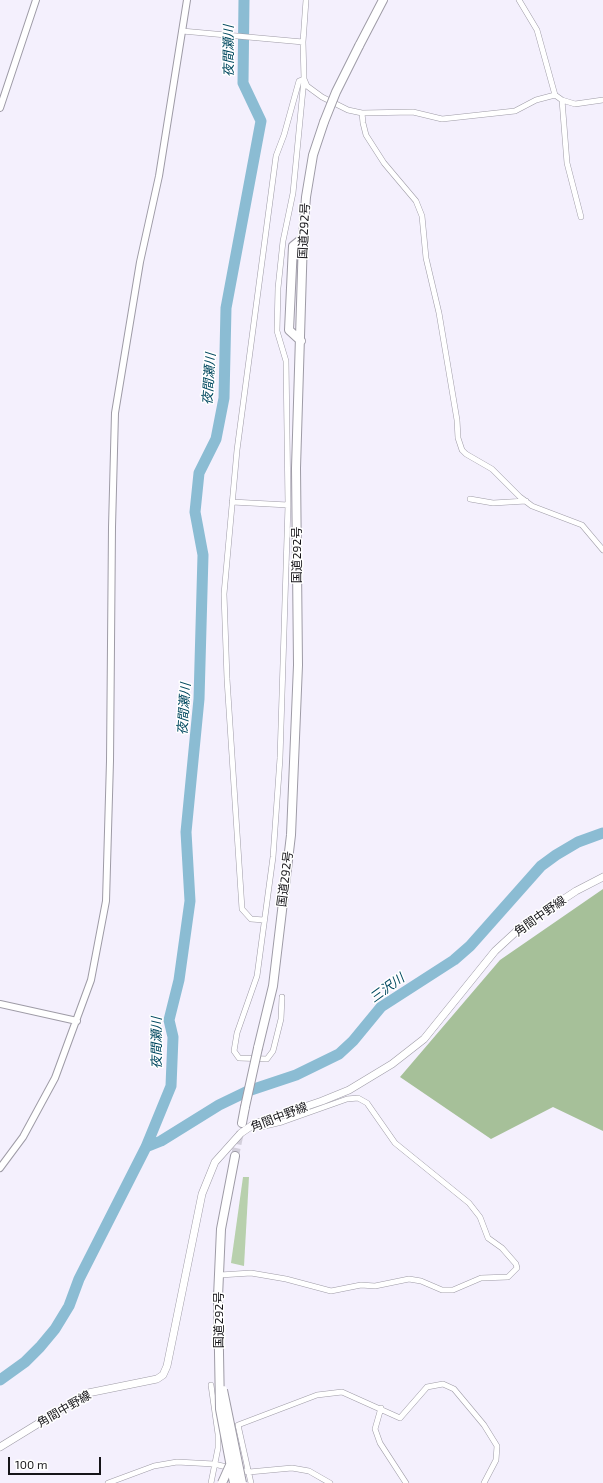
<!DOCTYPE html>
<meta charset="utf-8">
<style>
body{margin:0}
#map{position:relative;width:603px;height:1483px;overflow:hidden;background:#f4f0fd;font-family:"Exo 2",sans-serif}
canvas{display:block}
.scale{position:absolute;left:8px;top:1457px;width:93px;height:18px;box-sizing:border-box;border:2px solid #151418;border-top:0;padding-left:5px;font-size:12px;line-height:14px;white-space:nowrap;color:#151418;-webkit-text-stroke:3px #fff;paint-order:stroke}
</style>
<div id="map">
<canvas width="603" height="1483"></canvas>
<div class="scale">100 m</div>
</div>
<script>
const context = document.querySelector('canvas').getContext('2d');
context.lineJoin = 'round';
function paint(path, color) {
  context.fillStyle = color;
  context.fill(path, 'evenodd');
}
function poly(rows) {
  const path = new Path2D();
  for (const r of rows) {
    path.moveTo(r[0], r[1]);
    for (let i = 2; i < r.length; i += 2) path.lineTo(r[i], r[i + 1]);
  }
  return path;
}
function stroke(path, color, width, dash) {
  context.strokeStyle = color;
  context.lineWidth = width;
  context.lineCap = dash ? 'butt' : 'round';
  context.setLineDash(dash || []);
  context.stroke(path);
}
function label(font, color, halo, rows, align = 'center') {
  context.font = font + ' "Exo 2","Noto Sans JP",sans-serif';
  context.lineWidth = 3;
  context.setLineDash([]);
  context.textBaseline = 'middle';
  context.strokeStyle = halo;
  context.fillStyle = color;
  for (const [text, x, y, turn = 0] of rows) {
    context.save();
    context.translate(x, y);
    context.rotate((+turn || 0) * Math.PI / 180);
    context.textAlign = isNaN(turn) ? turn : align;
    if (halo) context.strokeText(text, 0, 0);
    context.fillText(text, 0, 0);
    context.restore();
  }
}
const green = poly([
 [243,1177,249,1177,244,1266,231,1263]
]);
const forest = poly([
 [603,889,603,1131,553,1107,491,1139,400,1077,500,960]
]);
const river = poly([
 [146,1147,161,1141,219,1105,248,1091,296,1075,339,1054,353,1041,381,1007,454,960,470,946,541,866,556,855,578,842,603,833],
 [0,1380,25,1362,40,1347,55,1329,69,1306,79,1279,146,1147,171,1086,173,1037,169,1020,179,980,190,901,186,832,199,699,203,555,195,512,199,473,216,439,224,398,226,308,261,121,243,83,244,0]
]);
const trunkTunnel = poly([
 [235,1156,240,1132]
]);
const minor = poly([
 [519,0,537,30,555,95,562,100,575,104,603,100],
 [182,31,303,42],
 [304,79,307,86,322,97,348,110,362,113,413,112,442,119,515,111,536,100,555,95],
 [562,100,567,163,581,217],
 [362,113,363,123,366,135,384,163,416,201,422,216,426,258,439,313,457,420,458,438,462,450,466,454,492,469,520,497,532,506,582,525,603,550],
 [470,499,493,503,526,501],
 [232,502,288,505],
 [264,920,251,919,242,909,227,679,224,594,237,450,276,156,284,135,299,81,304,79],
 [282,997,281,1019,273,1051,267,1059,239,1058,234,1051,237,1033,257,976,273,857,280,758,288,505,286,361,277,331,278,288,283,241,293,193,304,79,303,42,306,0],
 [220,1275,251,1273,286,1279,331,1291,361,1285,375,1286,409,1279,421,1281,442,1290,453,1290,481,1278,508,1277,517,1268,516,1264,502,1248,488,1238,480,1217,469,1203,395,1143,367,1103,358,1098,347,1099,282,1122,261,1127,254,1124],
 [381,1408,375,1429,380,1443,406,1483],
 [239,1470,249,1472,292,1468,309,1471,330,1483],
 [108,1483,154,1466,177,1462,214,1464,231,1468],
 [211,1483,218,1448,218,1434,211,1385],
 [251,1483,238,1425,317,1395,342,1392,400,1418,427,1387,443,1384,454,1389,484,1425,497,1446,496,1460,484,1483]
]);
const tertiary = poly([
 [0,108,36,0],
 [0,1004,77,1021],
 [0,1168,23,1137,55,1078,91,980,106,901,110,761,112,527,115,413,140,262,159,176,187,0]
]);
const secondary = poly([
 [0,1447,88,1393,157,1379,163,1375,167,1366,202,1194,215,1162,241,1133,254,1124,322,1101,349,1090,392,1064,424,1039,495,951,520,928,576,891,603,877]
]);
const trunk = poly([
 [359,46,383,0],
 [301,341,289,330,293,246,303,238],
 [258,1048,273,986,291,835,298,665,296,468,303,238,306,197,313,155,324,122],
 [242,1123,245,1107],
 [218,1297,221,1229,235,1156]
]);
const trunkBridge = poly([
 [324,122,336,92,359,46],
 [245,1107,258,1048],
 [218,1297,220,1409,234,1483],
 [223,1390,242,1483],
 [222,1483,231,1463]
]);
const streetNames = [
 ["国道292号",304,231,-87],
 ["国道292号",297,555,-90],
 ["国道292号",285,879,-83],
 ["角間中野線",540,916,-35],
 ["角間中野線",279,1117,-21],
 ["国道292号",219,1320,-90],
 ["角間中野線",64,1409,-30]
];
const waterNames = [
 ["夜間瀬川",229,51,-90],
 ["夜間瀬川",209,379,-86],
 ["夜間瀬川",184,709,-86],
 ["三沢川",387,988,-36],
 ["夜間瀬川",157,1043,-90]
];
paint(green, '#b8d0ad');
paint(forest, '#a6c099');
stroke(river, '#8bbcd3', 11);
stroke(trunkTunnel, '#d3cfdb', 8, [8, 4]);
stroke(minor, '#9e9ba6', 6);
stroke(tertiary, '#9e9ba6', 8);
stroke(secondary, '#9e9ba6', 8);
stroke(trunk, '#9e9ba6', 10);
stroke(minor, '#fff', 5);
stroke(tertiary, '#fff', 6);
stroke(secondary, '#fff', 7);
stroke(trunk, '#fff', 8);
stroke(trunkBridge, '#9e9ba6', 10, []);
stroke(trunkBridge, '#fff', 8);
label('12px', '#151418', '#fff', streetNames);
label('italic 13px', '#00485f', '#fff', waterNames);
</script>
